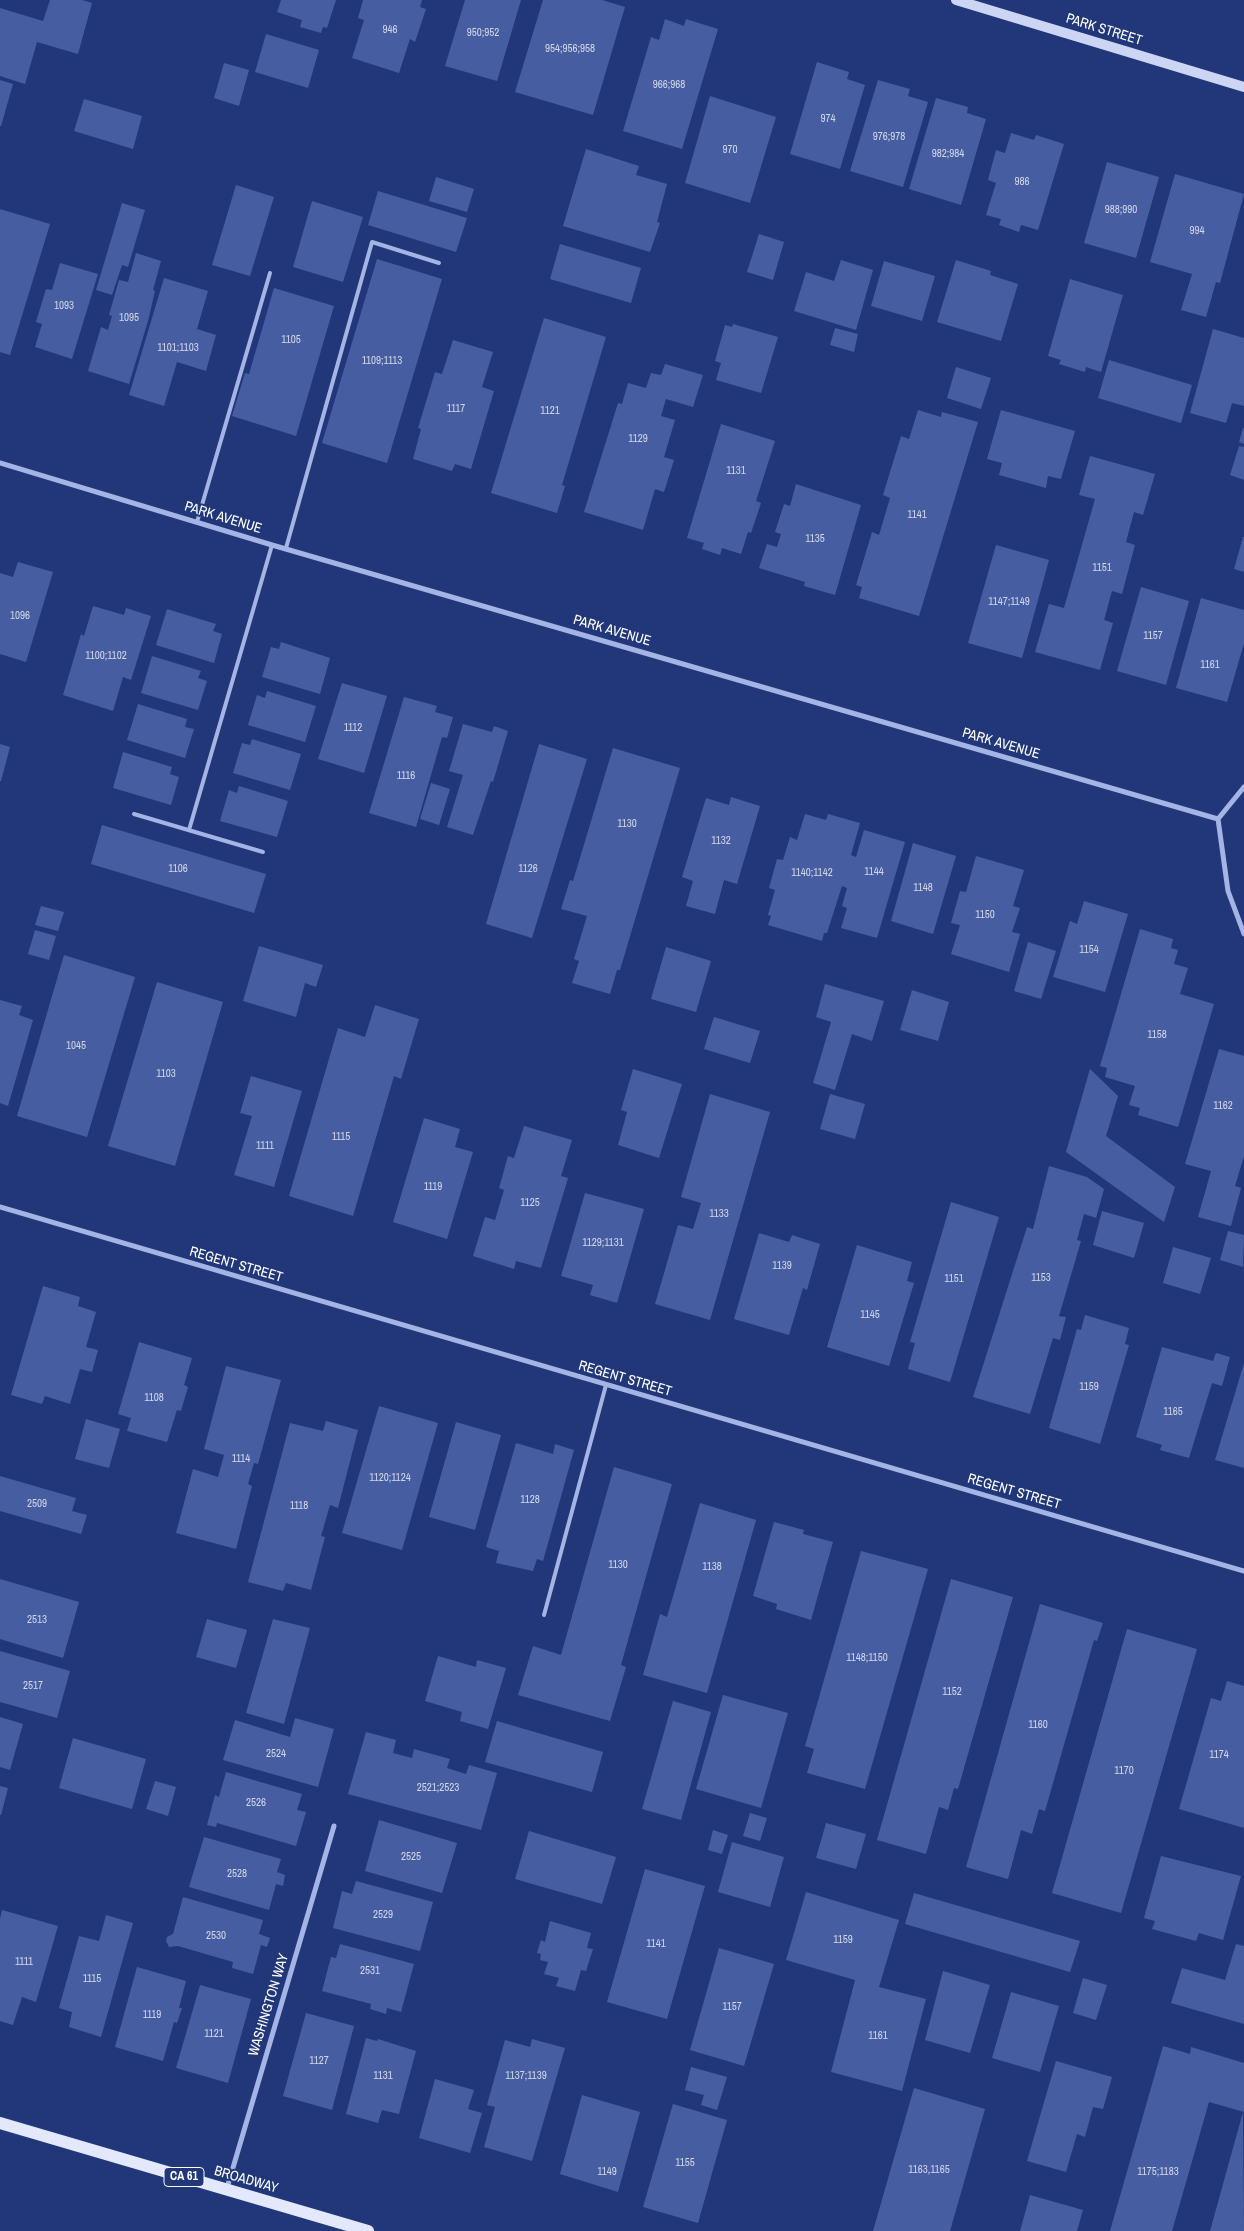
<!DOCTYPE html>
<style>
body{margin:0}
canvas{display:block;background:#21377a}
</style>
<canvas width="1244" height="2231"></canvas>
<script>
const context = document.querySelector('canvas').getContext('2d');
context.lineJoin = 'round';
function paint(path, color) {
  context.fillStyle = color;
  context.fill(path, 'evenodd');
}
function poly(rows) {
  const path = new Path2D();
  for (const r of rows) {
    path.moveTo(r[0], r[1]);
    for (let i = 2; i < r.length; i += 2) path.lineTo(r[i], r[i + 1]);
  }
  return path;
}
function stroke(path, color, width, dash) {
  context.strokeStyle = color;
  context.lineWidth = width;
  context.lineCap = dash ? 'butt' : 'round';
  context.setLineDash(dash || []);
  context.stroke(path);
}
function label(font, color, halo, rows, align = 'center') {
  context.font = font + ' "Archivo Narrow",sans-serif';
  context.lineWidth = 4;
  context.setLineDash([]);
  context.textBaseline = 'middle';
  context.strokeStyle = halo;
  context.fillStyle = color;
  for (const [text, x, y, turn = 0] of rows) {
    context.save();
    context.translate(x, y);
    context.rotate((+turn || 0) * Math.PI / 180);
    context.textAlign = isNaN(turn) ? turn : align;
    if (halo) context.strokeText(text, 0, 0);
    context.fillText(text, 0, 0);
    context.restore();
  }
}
const building = poly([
 [50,0,82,0,92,3,78,54,37,42,25,84,0,76,0,8,43,21],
 [281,0,336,0,327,28,323,27,321,33,300,27,302,20,277,12],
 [363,0,422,0,420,7,426,9,415,42,410,39,399,73,352,58,364,20,358,18],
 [465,0,521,0,497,81,445,66],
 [543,0,602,0,625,7,593,115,515,92],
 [665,19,684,26,686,19,718,29,682,149,623,131,651,37,659,40],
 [266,34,319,50,308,88,255,72],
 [817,62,849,72,847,79,865,85,840,169,790,154],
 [224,63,249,70,239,106,214,98],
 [0,80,13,84,1,126,0,126],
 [878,80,910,89,908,96,928,102,903,187,850,171],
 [710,96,776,117,750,203,685,183],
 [936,98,968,107,967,113,986,119,961,205,909,189],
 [84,99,142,116,133,149,74,131],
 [1011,133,1034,140,1036,135,1064,144,1038,230,1021,225,1019,232,999,225,1001,219,986,215,996,183,988,180,996,150,1005,153],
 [586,149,639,166,636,175,667,184,657,222,660,223,650,252,563,226],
 [1107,162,1159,177,1136,258,1084,243],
 [1175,174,1244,194,1220,283,1216,282,1206,317,1181,310,1192,274,1150,262],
 [436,177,474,189,467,212,429,201],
 [236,185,274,197,250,276,212,265],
 [378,191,467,218,456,252,368,225],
 [312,201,363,217,343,282,293,267],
 [122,203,145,210,128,267,122,265,112,295,96,290],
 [0,209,50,224,10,355,0,352],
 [759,234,784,242,773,280,747,272],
 [560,244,641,268,631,303,550,279],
 [136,253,161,261,153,290,155,291,148,321,129,384,88,371,101,327,108,330,112,316,109,315,119,280,128,282],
 [377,259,442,279,387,463,322,443],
 [841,260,873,270,856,330,794,311,806,272,834,281],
 [956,260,991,271,990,275,1018,284,1001,341,937,322],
 [884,261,935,276,922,321,871,306],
 [60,263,98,274,72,359,35,347,42,324,36,322,46,289,52,290],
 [164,278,208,291,197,329,216,335,206,371,177,362,164,406,129,395],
 [1070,279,1123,295,1101,372,1086,367,1085,372,1059,364,1061,360,1048,356],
 [274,288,334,306,296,436,232,416,245,373,249,374],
 [544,318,606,337,562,485,565,486,557,513,491,493],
 [733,324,778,337,761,393,716,380,721,363,715,361,725,325,732,327],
 [835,328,858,334,854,352,830,345],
 [1213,329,1244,338,1244,406,1232,403,1226,423,1190,413],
 [453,340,493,352,482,387,494,391,471,469,455,464,452,471,413,459,421,429,418,428,435,372,442,374],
 [1109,360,1192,385,1181,423,1098,398],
 [665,364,703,375,693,407,666,399,661,416,675,420,664,457,674,460,664,492,655,489,643,530,584,512,618,403,622,404,628,383,646,388,651,373,661,375],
 [956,367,991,378,981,409,947,398],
 [918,410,941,417,942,412,978,422,919,616,859,598,862,587,856,585,872,532,879,535,890,498,883,495,901,436,909,439],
 [1001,410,1075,431,1061,479,1048,476,1046,488,999,475,1002,463,987,459],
 [721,424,775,441,756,501,761,503,751,533,748,532,741,554,722,548,720,555,702,549,704,543,687,538],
 [1243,428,1244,428,1244,444,1239,442],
 [1239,446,1244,447,1244,480,1230,475],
 [1090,456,1155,474,1143,515,1134,512,1126,542,1135,545,1122,594,1112,591,1104,620,1113,623,1100,670,1035,652,1049,604,1064,608,1095,499,1079,495],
 [796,484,861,505,835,595,804,586,805,582,759,568,767,544,777,547,781,534,775,532,784,504,790,506],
 [1243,537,1244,537,1244,572,1234,569],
 [996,545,1049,560,1022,658,968,643],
 [18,562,53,572,26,662,0,654,0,573,13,577],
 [1141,587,1189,601,1166,685,1117,671],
 [1201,598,1244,610,1244,643,1227,702,1176,688],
 [93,606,124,615,126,608,151,616,131,680,123,677,113,711,63,695,81,634,84,636],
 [167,609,216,624,213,631,222,634,214,663,156,645],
 [281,642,330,658,320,694,262,677,271,647,279,649],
 [152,656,201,671,198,678,207,681,198,710,141,693],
 [342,683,387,696,364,773,318,759],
 [267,691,316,706,305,742,248,725,257,695,265,698],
 [404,697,437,706,435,712,453,717,447,738,442,737,416,827,369,813],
 [138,704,187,719,185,727,194,729,185,758,127,740],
 [463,724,492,732,494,726,508,731,493,782,491,781,473,835,447,827,463,775,449,771],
 [252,739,301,754,290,790,233,773,242,743,250,745],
 [0,744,10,747,1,781,0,781],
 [539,744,587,759,532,938,486,924],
 [613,748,680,768,620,970,617,970,610,994,572,983,579,961,574,959,587,916,561,909,570,880,573,881],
 [123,752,172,767,170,774,179,777,171,805,113,788],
 [431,783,450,789,439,825,420,819],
 [239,786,288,801,277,837,220,821,229,790,237,793],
 [731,797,760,806,737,884,724,880,715,914,686,906,693,881,682,877,706,798,729,805],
 [805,814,826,820,828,814,860,823,851,855,856,857,864,830,905,842,877,938,841,928,847,908,842,906,847,888,842,886,827,933,824,933,822,941,768,925,771,916,768,915,775,890,769,888,777,859,783,860,790,837,797,840],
 [102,825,266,874,254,913,91,864],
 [913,843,956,856,933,934,891,921],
 [976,856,1024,870,1013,906,1020,908,1012,932,1020,934,1009,972,951,954,960,925,951,923,960,891,966,892],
 [1084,901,1128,914,1105,992,1053,977,1070,921,1077,924],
 [41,906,64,912,58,931,35,925],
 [1140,929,1173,939,1171,948,1178,950,1174,964,1188,968,1180,994,1214,1004,1178,1127,1138,1115,1140,1108,1129,1105,1135,1086,1105,1077,1107,1068,1100,1066],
 [35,930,56,936,49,960,28,954],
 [1028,942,1056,951,1041,999,1014,991],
 [259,946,323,965,316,987,305,983,296,1017,243,1001],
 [666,947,711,961,696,1012,651,999],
 [64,955,135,977,87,1137,17,1116],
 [157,982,223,1002,175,1166,108,1146],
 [825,984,884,1001,872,1041,852,1034,835,1090,813,1083,831,1022,816,1017],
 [912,990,949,1002,938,1041,900,1030],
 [0,1000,22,1006,19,1015,33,1020,8,1106,0,1103],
 [375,1005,419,1019,401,1079,394,1076,353,1216,289,1196,338,1028,365,1037],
 [714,1017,760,1031,750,1063,704,1049],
 [1219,1049,1244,1056,1244,1156,1235,1186,1241,1188,1231,1226,1198,1217,1211,1171,1185,1164],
 [633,1069,682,1084,659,1158,618,1145,627,1112,621,1110],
 [1090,1069,1118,1096,1106,1136,1175,1187,1164,1222,1066,1152],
 [251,1076,302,1091,274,1187,234,1175,252,1116,240,1113],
 [710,1094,770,1112,710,1320,655,1304,678,1225,693,1229,701,1203,681,1197],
 [830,1094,865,1104,855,1139,820,1129],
 [424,1118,460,1129,455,1147,473,1152,447,1239,393,1222],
 [524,1126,572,1140,561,1176,568,1178,541,1268,516,1261,514,1269,473,1256,485,1217,495,1220,504,1190,499,1188,508,1156,514,1158],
 [1049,1166,1087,1177,1104,1189,1096,1218,1084,1214,1077,1240,1081,1241,1059,1316,1066,1317,1060,1340,1053,1338,1030,1414,973,1397,1027,1227,1033,1229],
 [585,1193,644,1209,617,1303,590,1295,593,1285,561,1276],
 [951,1202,999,1217,950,1382,908,1369,915,1343,910,1342],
 [1102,1211,1144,1223,1134,1258,1093,1245],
 [1228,1231,1244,1235,1243,1267,1220,1260],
 [759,1233,789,1242,792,1235,820,1244,807,1290,803,1288,789,1335,734,1319],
 [857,1245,912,1262,907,1281,914,1283,889,1366,827,1347],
 [1173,1247,1211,1258,1200,1294,1163,1283],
 [43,1286,80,1297,78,1306,96,1312,86,1347,98,1350,92,1372,80,1369,70,1404,45,1396,42,1404,11,1395],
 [1085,1315,1129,1328,1125,1344,1129,1345,1100,1444,1049,1428,1077,1329,1081,1330],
 [139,1342,192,1358,184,1385,188,1387,181,1411,177,1410,167,1442,127,1431,131,1418,118,1414],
 [1162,1347,1213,1361,1216,1353,1230,1357,1222,1386,1212,1383,1189,1458,1160,1450,1162,1445,1136,1437],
 [1244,1363,1244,1468,1215,1460],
 [226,1366,281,1380,258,1464,254,1463,248,1484,252,1486,236,1549,176,1533,193,1469,218,1477,224,1455,204,1449],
 [379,1406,438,1423,402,1550,342,1533],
 [86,1419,120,1429,109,1468,75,1459],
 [326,1421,358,1430,338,1508,330,1505,321,1536,325,1537,311,1590,286,1583,283,1591,248,1582,290,1423,323,1431],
 [456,1422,501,1435,475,1530,429,1517],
 [516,1443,553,1454,555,1444,574,1450,543,1561,537,1559,533,1571,496,1563,499,1551,486,1547],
 [614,1467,672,1484,621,1665,626,1667,610,1721,518,1695,533,1646,561,1655],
 [0,1476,76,1498,72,1511,87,1515,81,1534,0,1511],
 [700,1503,756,1520,707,1693,643,1675,660,1614,667,1617],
 [774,1522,804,1530,803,1534,833,1542,811,1620,776,1609,777,1604,753,1596],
 [861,1551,928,1569,865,1789,807,1773,814,1749,805,1746],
 [0,1579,79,1602,63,1658,0,1639],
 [951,1579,1013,1597,958,1789,954,1788,948,1810,939,1807,926,1854,877,1840],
 [1040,1604,1103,1623,1097,1641,1094,1640,1045,1811,1039,1809,1032,1834,1021,1830,1008,1879,966,1867],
 [207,1619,247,1630,236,1668,196,1657],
 [273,1619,310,1628,284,1724,246,1713],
 [1127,1629,1197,1649,1121,1913,1052,1893],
 [0,1651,70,1671,57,1718,0,1702],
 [438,1656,476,1667,477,1660,506,1668,488,1729,460,1721,462,1712,425,1701],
 [1227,1681,1244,1686,1244,1828,1179,1809,1211,1698,1221,1701],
 [723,1695,788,1713,761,1808,696,1789],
 [673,1701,711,1712,681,1820,642,1809],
 [0,1717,23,1724,10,1770,0,1767],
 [295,1718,334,1729,318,1787,223,1760,235,1720,290,1737],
 [497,1721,603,1752,592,1792,485,1762],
 [366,1732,396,1740,393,1753,412,1758,414,1749,450,1759,447,1768,466,1774,469,1765,497,1773,481,1830,348,1794],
 [73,1738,146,1759,132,1809,59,1788],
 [226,1772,302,1794,297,1810,306,1812,296,1846,217,1823,216,1827,207,1825,215,1795,219,1797],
 [155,1781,176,1787,168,1816,146,1809],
 [0,1786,8,1788,1,1815,0,1815],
 [750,1813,767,1818,760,1841,743,1836],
 [379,1820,457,1843,442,1893,365,1871],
 [826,1823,866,1834,856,1869,816,1858],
 [713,1830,728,1835,722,1854,708,1850],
 [529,1831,616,1857,602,1904,515,1879],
 [204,1837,281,1859,277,1872,285,1875,283,1886,276,1884,269,1910,189,1887],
 [732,1842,784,1857,770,1907,718,1892],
 [1161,1856,1241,1876,1223,1940,1199,1933,1196,1941,1152,1929,1155,1921,1144,1918],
 [645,1869,705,1886,667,2019,607,2002],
 [356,1881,433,1902,420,1951,333,1928,342,1891,352,1894],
 [806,1892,899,1920,879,1987,926,1999,902,2091,831,2072,855,1980,786,1960],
 [914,1893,1080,1941,1070,1972,905,1924],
 [183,1897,263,1920,259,1934,270,1938,267,1947,261,1945,253,1974,232,1968,233,1962,178,1946,169,1947,166,1941,167,1937,173,1934],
 [2,1910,58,1926,36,2002,22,1997,13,2025,0,2021,0,1919],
 [106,1915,133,1923,101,2037,69,2027,72,2012,59,2008,79,1936,99,1941],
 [550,1921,591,1933,587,1948,593,1949,586,1971,581,1970,575,1991,556,1986,559,1978,544,1974,548,1962,540,1960,541,1954,537,1953,541,1940,545,1942],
 [340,1944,414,1964,401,2012,387,2008,386,2014,370,2009,371,2004,322,1991,331,1957,336,1958],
 [1236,1944,1244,1946,1244,2024,1171,2003,1182,1968,1225,1980],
 [719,1948,774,1964,744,2066,690,2050],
 [137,1967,186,1981,179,2008,182,2008,177,2023,174,2022,163,2061,115,2047],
 [943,1971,990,1985,970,2053,925,2040],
 [1083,1978,1107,1985,1096,2020,1073,2013],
 [200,1985,251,1999,228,2083,176,2068],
 [1011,1992,1059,2006,1040,2072,992,2058],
 [306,2013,354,2026,332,2110,283,2096],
 [366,2038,377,2041,378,2039,416,2051,399,2114,382,2110,378,2123,346,2114],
 [532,2039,565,2048,532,2161,484,2147,495,2107,487,2105,505,2040,530,2047],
 [1163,2046,1190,2054,1191,2047,1244,2063,1244,2112,1209,2102,1172,2231,1110,2231],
 [1056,2061,1112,2077,1103,2109,1093,2107,1085,2137,1077,2134,1066,2172,1027,2161],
 [691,2067,727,2077,717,2110,701,2105,704,2095,685,2090],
 [435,2079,474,2090,468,2109,482,2113,470,2153,419,2138],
 [914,2088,985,2109,950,2231,873,2231],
 [582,2095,640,2112,618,2192,560,2174],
 [673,2104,727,2120,698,2223,643,2207],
 [1243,2112,1244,2231,1210,2231],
 [1030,2195,1083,2210,1077,2231,1020,2231]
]);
const service = poly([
 [197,522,270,273],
 [286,548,372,242,439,263],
 [134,814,263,852],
 [189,830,272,545],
 [544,1615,606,1385]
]);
const minor = poly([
 [0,463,272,545,1218,819],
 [1244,787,1218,819,1228,891,1244,934],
 [0,1207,1244,1571],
 [227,2188,334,1826]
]);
const secondary = poly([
 [956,0,1244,87]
]);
const primary = poly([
 [0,2123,368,2231]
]);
const numberNames = [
 ["946",390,30],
 ["950;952",483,33],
 ["954;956;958",570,49],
 ["966;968",669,85],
 ["974",828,119],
 ["976;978",889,137],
 ["970",730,150],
 ["982;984",948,154],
 ["986",1022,182],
 ["988;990",1121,210],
 ["994",1197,231],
 ["1093",64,306],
 ["1095",129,318],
 ["1105",291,340],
 ["1101;1103",178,348],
 ["1109;1113",382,361],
 ["1117",456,409],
 ["1121",550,411],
 ["1129",638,439],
 ["1131",736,471],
 ["1141",917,515],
 ["1135",815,539],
 ["1151",1102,568],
 ["1147;1149",1009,602],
 ["1096",20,616],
 ["1157",1153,636],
 ["1100;1102",106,656],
 ["1161",1210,665],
 ["1112",353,728],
 ["1116",406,776],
 ["1130",627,824],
 ["1132",721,841],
 ["1106",178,869],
 ["1126",528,869],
 ["1144",874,872],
 ["1140;1142",812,873],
 ["1148",923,888],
 ["1150",985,915],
 ["1154",1089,950],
 ["1158",1157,1035],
 ["1045",76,1046],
 ["1103",166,1074],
 ["1162",1223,1106],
 ["1115",341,1137],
 ["1111",265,1146],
 ["1119",433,1187],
 ["1125",530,1203],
 ["1133",719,1214],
 ["1129;1131",603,1243],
 ["1139",782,1266],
 ["1153",1041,1278],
 ["1151",954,1279],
 ["1145",870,1315],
 ["1159",1089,1387],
 ["1108",154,1398],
 ["1165",1173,1412],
 ["1114",241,1459],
 ["1120;1124",390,1478],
 ["1128",530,1500],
 ["2509",37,1504],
 ["1118",299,1506],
 ["1130",618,1565],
 ["1138",712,1567],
 ["2513",37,1620],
 ["1148;1150",867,1658],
 ["2517",33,1686],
 ["1152",952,1692],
 ["1160",1038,1725],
 ["2524",276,1754],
 ["1174",1219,1755],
 ["1170",1124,1771],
 ["2521;2523",438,1788],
 ["2526",256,1803],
 ["2525",411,1857],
 ["2528",237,1874],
 ["2529",383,1915],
 ["2530",216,1936],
 ["1159",843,1940],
 ["1141",656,1944],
 ["1111",24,1962],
 ["2531",370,1971],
 ["1115",92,1979],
 ["1157",732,2007],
 ["1119",152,2015],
 ["1121",214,2034],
 ["1161",878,2036],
 ["1127",319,2061],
 ["1131",383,2076],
 ["1137;1139",526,2076],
 ["1155",685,2163],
 ["1163,1165",929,2170],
 ["1149",607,2172],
 ["1175;1183",1158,2172]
];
const shields = [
 [184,2177,40]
];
const shieldNames = [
 ["CA 61",184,2177]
];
const streetNames = [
 ["PARK STREET",1104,30,17],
 ["PARK AVENUE",223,518,17],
 ["PARK AVENUE",612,631,16],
 ["PARK AVENUE",1001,744,16],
 ["REGENT STREET",236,1265,16],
 ["REGENT STREET",625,1379,16],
 ["REGENT STREET",1014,1492,16],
 ["WASHINGTON WAY",269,2005,-73],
 ["BROADWAY",246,2180,16]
];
paint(building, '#465da1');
stroke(service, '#a3b4e5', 4);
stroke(minor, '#a3b4e5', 5);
stroke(secondary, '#ccd6f4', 10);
stroke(primary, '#e3e8fd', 12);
label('11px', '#d1d6e8', null, numberNames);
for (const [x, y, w] of shields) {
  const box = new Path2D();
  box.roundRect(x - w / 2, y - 9.5, w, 19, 4);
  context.fillStyle = '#21377a';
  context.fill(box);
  stroke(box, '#fff', 1);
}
label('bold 12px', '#fff', null, shieldNames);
label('14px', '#fff', '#21377a', streetNames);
</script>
